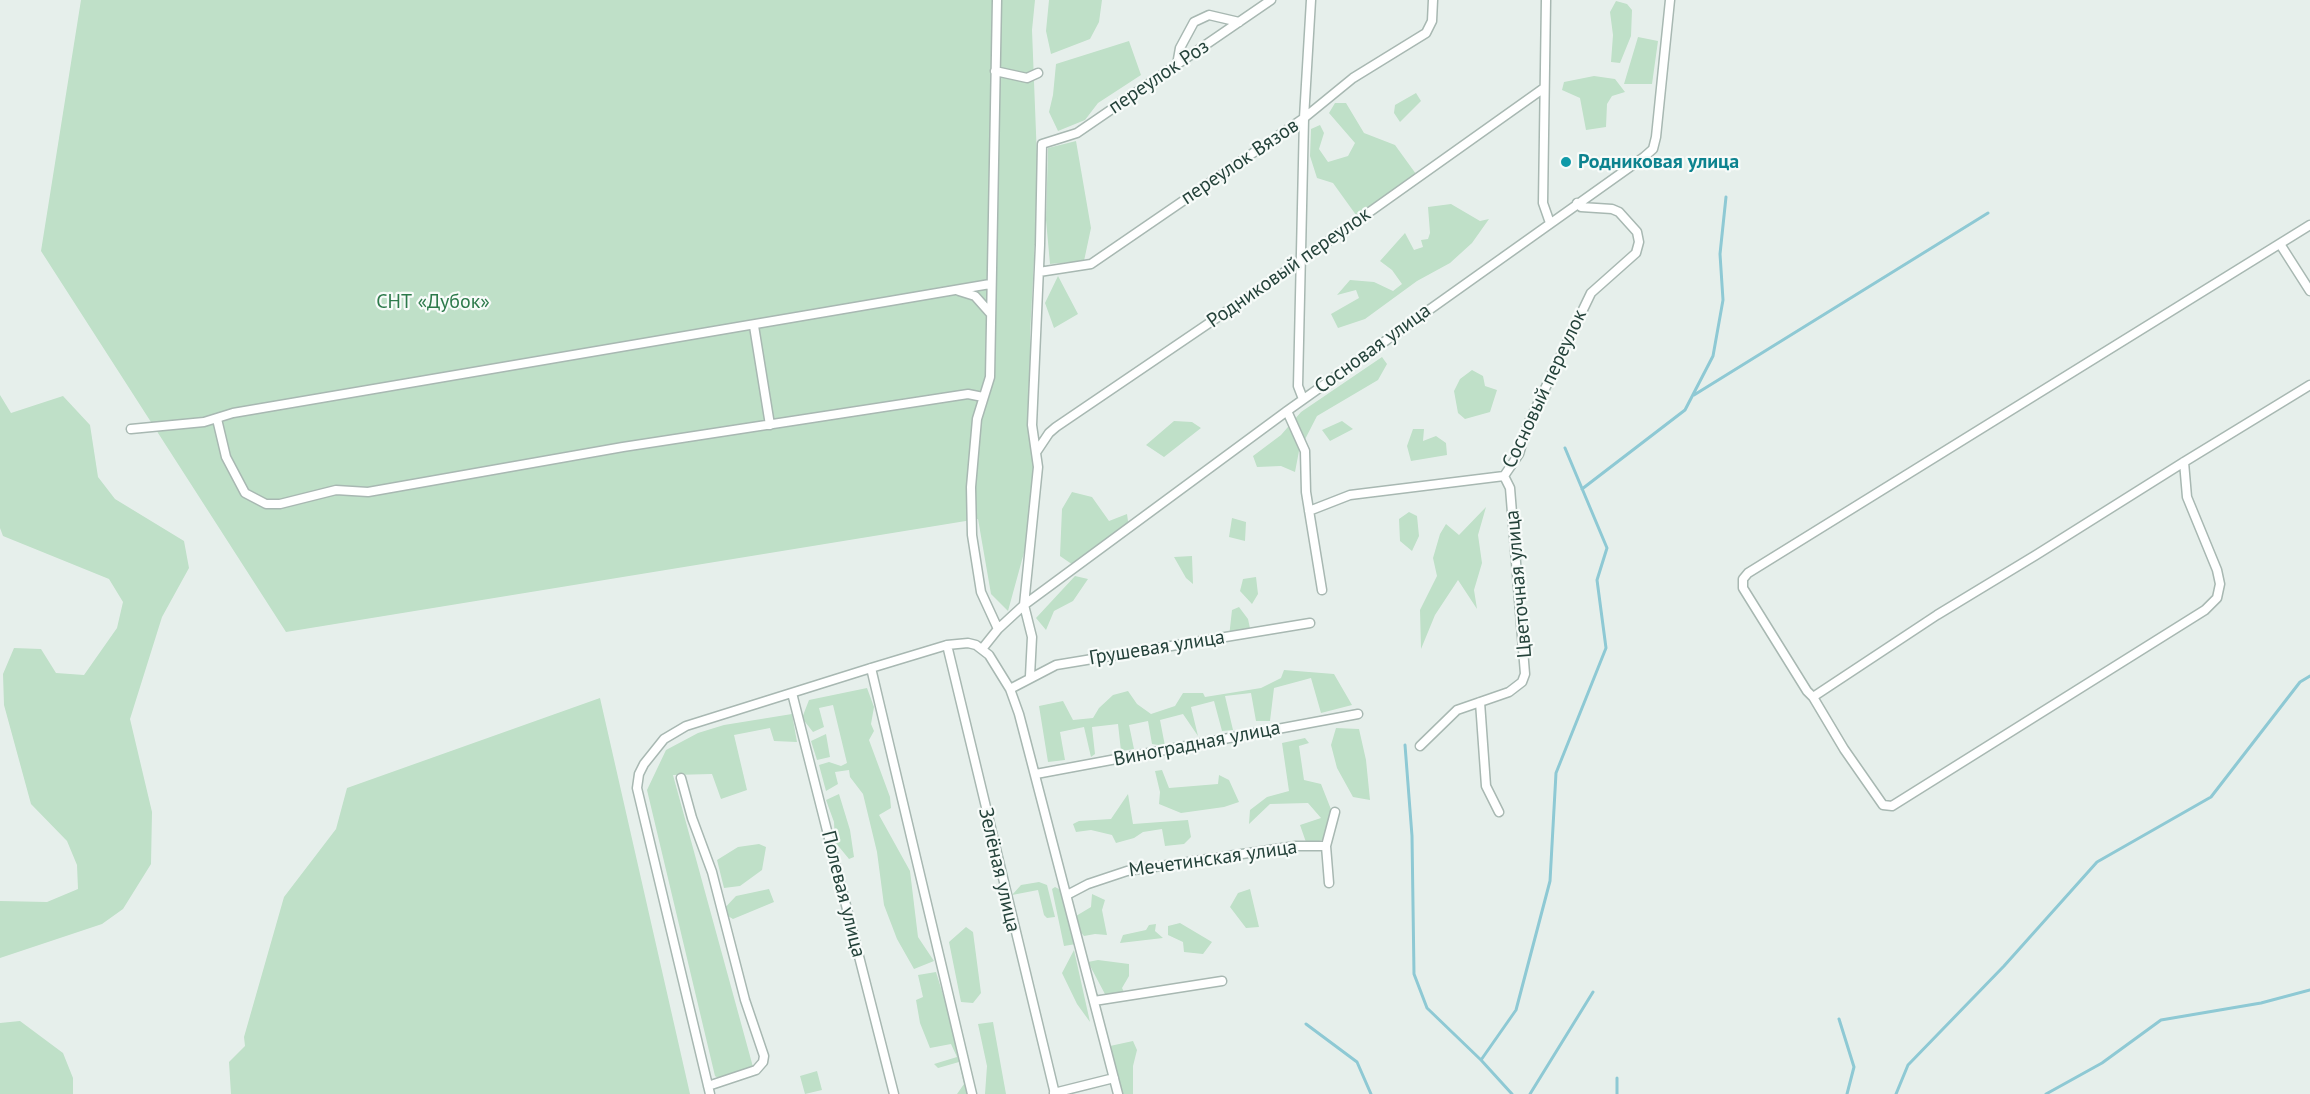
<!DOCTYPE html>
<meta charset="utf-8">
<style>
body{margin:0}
canvas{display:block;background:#e6efeb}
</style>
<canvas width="2310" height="1094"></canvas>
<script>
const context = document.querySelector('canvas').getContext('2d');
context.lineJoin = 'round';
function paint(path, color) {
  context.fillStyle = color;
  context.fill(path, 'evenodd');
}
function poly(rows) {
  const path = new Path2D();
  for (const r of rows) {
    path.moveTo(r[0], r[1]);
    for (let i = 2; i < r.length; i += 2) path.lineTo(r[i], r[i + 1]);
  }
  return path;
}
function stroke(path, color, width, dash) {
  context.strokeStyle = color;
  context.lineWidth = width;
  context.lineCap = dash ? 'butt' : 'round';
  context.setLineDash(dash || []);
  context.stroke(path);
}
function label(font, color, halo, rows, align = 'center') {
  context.font = font + ' "PT Sans",sans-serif';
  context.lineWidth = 4.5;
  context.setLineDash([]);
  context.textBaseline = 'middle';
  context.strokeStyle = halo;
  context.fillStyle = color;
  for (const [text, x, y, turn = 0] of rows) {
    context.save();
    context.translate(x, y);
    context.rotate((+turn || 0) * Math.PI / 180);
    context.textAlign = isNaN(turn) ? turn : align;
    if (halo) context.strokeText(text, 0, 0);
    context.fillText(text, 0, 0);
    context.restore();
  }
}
const green = poly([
 [81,0,1035,0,1032,30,1038,184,1030,335,1039,498,1008,611,991,594,978,519,286,632,41,251],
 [1049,0,1102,0,1099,22,1090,39,1051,54,1046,31],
 [1616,1,1627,4,1632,10,1631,36,1620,63,1611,62,1613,35,1610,12],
 [1638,37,1658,41,1652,84,1624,84],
 [1129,41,1141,75,1098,103,1085,120,1058,131,1049,112,1053,95,1056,64],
 [1594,76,1615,79,1625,92,1612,96,1607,104,1606,127,1586,130,1580,98,1562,90,1564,82],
 [1416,93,1421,101,1400,122,1394,113,1395,105],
 [1335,103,1346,103,1364,133,1395,145,1416,174,1356,215,1333,183,1317,178,1310,156,1311,129,1320,125,1324,133,1319,149,1328,162,1348,156,1355,143,1329,113],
 [1076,141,1091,228,1084,261,1050,264,1046,220,1048,148],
 [1451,204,1480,221,1489,219,1472,243,1450,263,1417,281,1365,319,1338,328,1331,314,1359,298,1356,290,1337,295,1350,280,1374,282,1393,291,1402,284,1392,270,1380,261,1405,233,1414,250,1423,247,1421,240,1428,239,1430,233,1428,207],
 [1058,276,1078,314,1054,328,1045,303],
 [1382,357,1387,364,1378,380,1317,416,1299,451,1295,472,1281,466,1257,467,1253,456,1281,435,1301,412],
 [1472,370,1483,376,1485,386,1497,390,1490,412,1465,419,1458,413,1454,391,1460,379],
 [0,395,11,413,63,396,90,425,98,477,115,499,184,541,189,568,162,617,130,719,152,812,151,864,123,909,102,924,0,958,0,901,47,902,78,889,77,865,67,841,31,804,4,705,3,674,14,648,41,649,56,673,84,675,117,628,123,602,109,579,3,536,0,528],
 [1174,421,1192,422,1201,428,1164,457,1146,445],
 [1342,421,1353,429,1330,441,1322,430],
 [1413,429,1424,429,1423,441,1436,436,1446,443,1447,455,1411,461,1407,446],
 [1072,492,1092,497,1109,521,1127,514,1129,528,1076,567,1060,556,1062,509],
 [1486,507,1478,535,1482,563,1474,590,1477,609,1458,580,1435,615,1421,649,1420,610,1437,576,1433,558,1440,534,1446,524,1459,535],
 [1409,512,1417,516,1419,536,1412,551,1400,541,1399,519],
 [1232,518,1246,522,1245,541,1229,537],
 [1192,556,1193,584,1186,578,1174,557],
 [1075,576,1088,579,1073,601,1054,611,1046,630,1036,618],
 [1256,577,1258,594,1252,604,1240,591,1243,579],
 [1239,607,1248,619,1251,633,1229,637,1232,610],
 [1284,670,1334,674,1352,705,1321,713,1311,678,1274,688,1270,721,1256,721,1251,693,1225,696,1233,730,1222,731,1214,701,1191,707,1198,736,1183,714,1160,720,1165,746,1152,744,1148,721,1129,725,1134,749,1121,751,1118,724,1092,727,1095,754,1091,757,1084,727,1060,732,1065,760,1048,762,1039,706,1063,701,1073,720,1093,718,1099,708,1113,695,1128,691,1137,704,1151,714,1175,706,1183,693,1203,693,1205,697,1261,688,1281,678],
 [867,688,874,707,871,724,874,731,869,740,890,797,891,808,879,815,910,871,918,937,934,961,914,969,897,939,884,905,877,852,863,794,850,777,849,770,835,772,838,784,826,791,819,765,829,762,841,766,847,763,833,705,819,708,824,727,813,732,802,718,809,700],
 [600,698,690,1094,231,1094,229,1062,245,1046,244,1037,284,897,336,829,347,788],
 [792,714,797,742,774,741,770,728,734,735,747,790,721,799,712,774,673,775,753,1067,722,1081,715,1076,647,790,666,750,698,733,724,725],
 [1336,728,1359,729,1366,760,1370,800,1353,797,1337,768,1331,745],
 [826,734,830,757,817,760,811,741],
 [1305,738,1309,743,1299,746,1304,780,1321,784,1334,817,1328,838,1307,845,1300,825,1321,818,1308,803,1270,804,1249,824,1250,810,1267,797,1289,791,1282,743],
 [1162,770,1169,788,1218,784,1219,775,1229,780,1239,802,1224,807,1181,813,1159,804,1160,792,1155,771],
 [839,794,850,830,854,857,849,859,835,842,834,822,826,800],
 [1128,794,1133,824,1188,820,1191,837,1184,844,1165,846,1162,829,1143,832,1134,838,1116,843,1112,835,1091,830,1076,832,1073,824,1079,821,1111,819],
 [759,844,766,847,762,870,740,886,724,888,717,860,738,847],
 [1039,882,1047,885,1055,917,1047,918,1044,915,1038,890,1012,895,1021,885],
 [1055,887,1061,890,1076,944,1064,946,1052,889],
 [769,889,774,902,733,919,721,912,736,896],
 [1250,889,1259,927,1246,928,1230,907,1238,893],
 [1092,894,1105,900,1102,910,1107,935,1095,934,1084,936,1079,930,1076,916,1091,907],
 [1180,923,1212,942,1203,954,1184,952,1183,942,1168,935,1168,926],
 [1156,924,1155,931,1163,938,1120,943,1123,935,1146,930,1149,925],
 [966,927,973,932,981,993,973,1003,961,1002,949,942],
 [1074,950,1090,1022,1077,1004,1062,973],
 [1098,960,1129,964,1129,976,1122,988,1124,992,1106,996,1088,962],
 [936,972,945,1001,970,1094,957,1094,964,1084,959,1062,938,1068,934,1064,957,1057,951,1044,930,1048,920,1023,916,1000,923,997,918,975],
 [20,1021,63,1053,73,1078,73,1094,0,1094,0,1023],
 [993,1022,1002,1072,1006,1094,985,1094,987,1066,978,1024],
 [1133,1041,1137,1050,1133,1066,1133,1094,1119,1094,1110,1046],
 [817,1071,822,1090,805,1094,800,1076]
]);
const stream = poly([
 [1694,395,1988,213],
 [1582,489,1685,410,1713,356,1723,300,1720,254,1726,197],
 [1405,745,1412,836,1414,974,1427,1008,1481,1060,1512,1094],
 [1839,1019,1854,1067,1847,1094],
 [1306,1024,1357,1062,1371,1094],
 [1481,1060,1516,1010,1550,881,1556,773,1606,648,1597,580,1607,548,1565,448],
 [1617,1078,1617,1094],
 [1530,1094,1593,992],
 [1896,1094,1908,1065,2004,966,2097,862,2211,797,2300,682,2310,676],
 [2046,1094,2102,1063,2161,1020,2261,1003,2310,990]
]);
const street = poly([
 [997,0,990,377,977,419,971,487,972,535,981,592,998,629],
 [1546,0,1543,203,1550,223],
 [1177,65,1180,48,1194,22,1209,15,1239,22],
 [995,71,1027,78,1038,73],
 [2280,244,2310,291],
 [1039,272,1091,264,1304,118,1353,78,1426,33,1432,21,1433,0],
 [959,291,975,296,991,314],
 [754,326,770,425],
 [1303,399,1298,386,1304,118,1311,0],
 [1287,411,1305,451,1306,492,1322,590],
 [217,419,226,457,245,493,266,504,280,504,336,490,368,492,623,447,968,394,983,397],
 [131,429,204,422,233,413,990,284],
 [1037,451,1049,433,1056,427,1302,260,1544,88],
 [2184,462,2187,497,2217,570,2220,584,2217,598,2205,610,1892,806,1883,805,1844,749,1813,697,1937,615,2036,555,2184,462,2310,385],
 [1309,511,1350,495,1504,476,1519,454,1528,424,1591,293,1636,253,1639,242,1637,232,1619,212,1612,209,1581,207,1577,203],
 [947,645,1055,1094],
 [982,649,998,629,1024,605,1287,411,1644,157,1653,149,1656,137,1670,0],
 [871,668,972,1094],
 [1030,676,1032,637,1024,605,1038,467,1032,425,1040,245,1042,144,1077,133,1271,0],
 [1010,689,1056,665,1310,623],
 [792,693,894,1094],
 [1813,697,1807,691,1743,588,1743,579,1748,573,2310,225],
 [1480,702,1486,786,1499,812],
 [1420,746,1457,710,1509,692,1522,682,1525,674,1510,488,1504,476],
 [1036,774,1358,714],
 [681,778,692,818,712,872,745,1000,764,1056,763,1062,756,1070,708,1086],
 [1326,846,1335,812],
 [1067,895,1088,884,1127,871,1296,846,1326,846,1329,883],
 [1094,1001,1222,981],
 [1054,1093,1114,1078],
 [710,1094,637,788,639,774,644,764,664,739,686,726,871,668,947,645,968,643,976,645,989,655,1010,689,1019,714,1118,1094]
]);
const markers = [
 [1566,162,6,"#0f9aa8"]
];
const streetNames = [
 ["переулок Роз",1159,77,-34],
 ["переулок Вязов",1240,162,-34],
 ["Родниковый переулок",1289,268,-35],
 ["Сосновая улица",1373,349,-36],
 ["Сосновый переулок",1545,389,-65],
 ["Цветочная улица",1519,584,-95],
 ["Грушевая улица",1157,648,-9],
 ["Виноградная улица",1197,744,-11],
 ["Мечетинская улица",1213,859,-8],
 ["Зелёная улица",999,870,77],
 ["Полевая улица",843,894,76]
];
const cultureNames = [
 ["Родниковая улица",1578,162]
];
const parkNames = [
 ["СНТ «Дубок»",433,302]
];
paint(green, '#bfe0c8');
stroke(stream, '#8ec9d4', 3);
stroke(street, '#a8b8b2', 11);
stroke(street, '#fff', 8);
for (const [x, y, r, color] of markers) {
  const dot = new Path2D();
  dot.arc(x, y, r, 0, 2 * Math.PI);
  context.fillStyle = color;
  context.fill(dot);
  stroke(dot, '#f7fbf9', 2);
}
label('20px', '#24423a', '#f7fbf9', streetNames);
label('bold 20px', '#0d838f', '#f7fbf9', cultureNames, 'left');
label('20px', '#2d7a4b', '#f7fbf9', parkNames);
</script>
